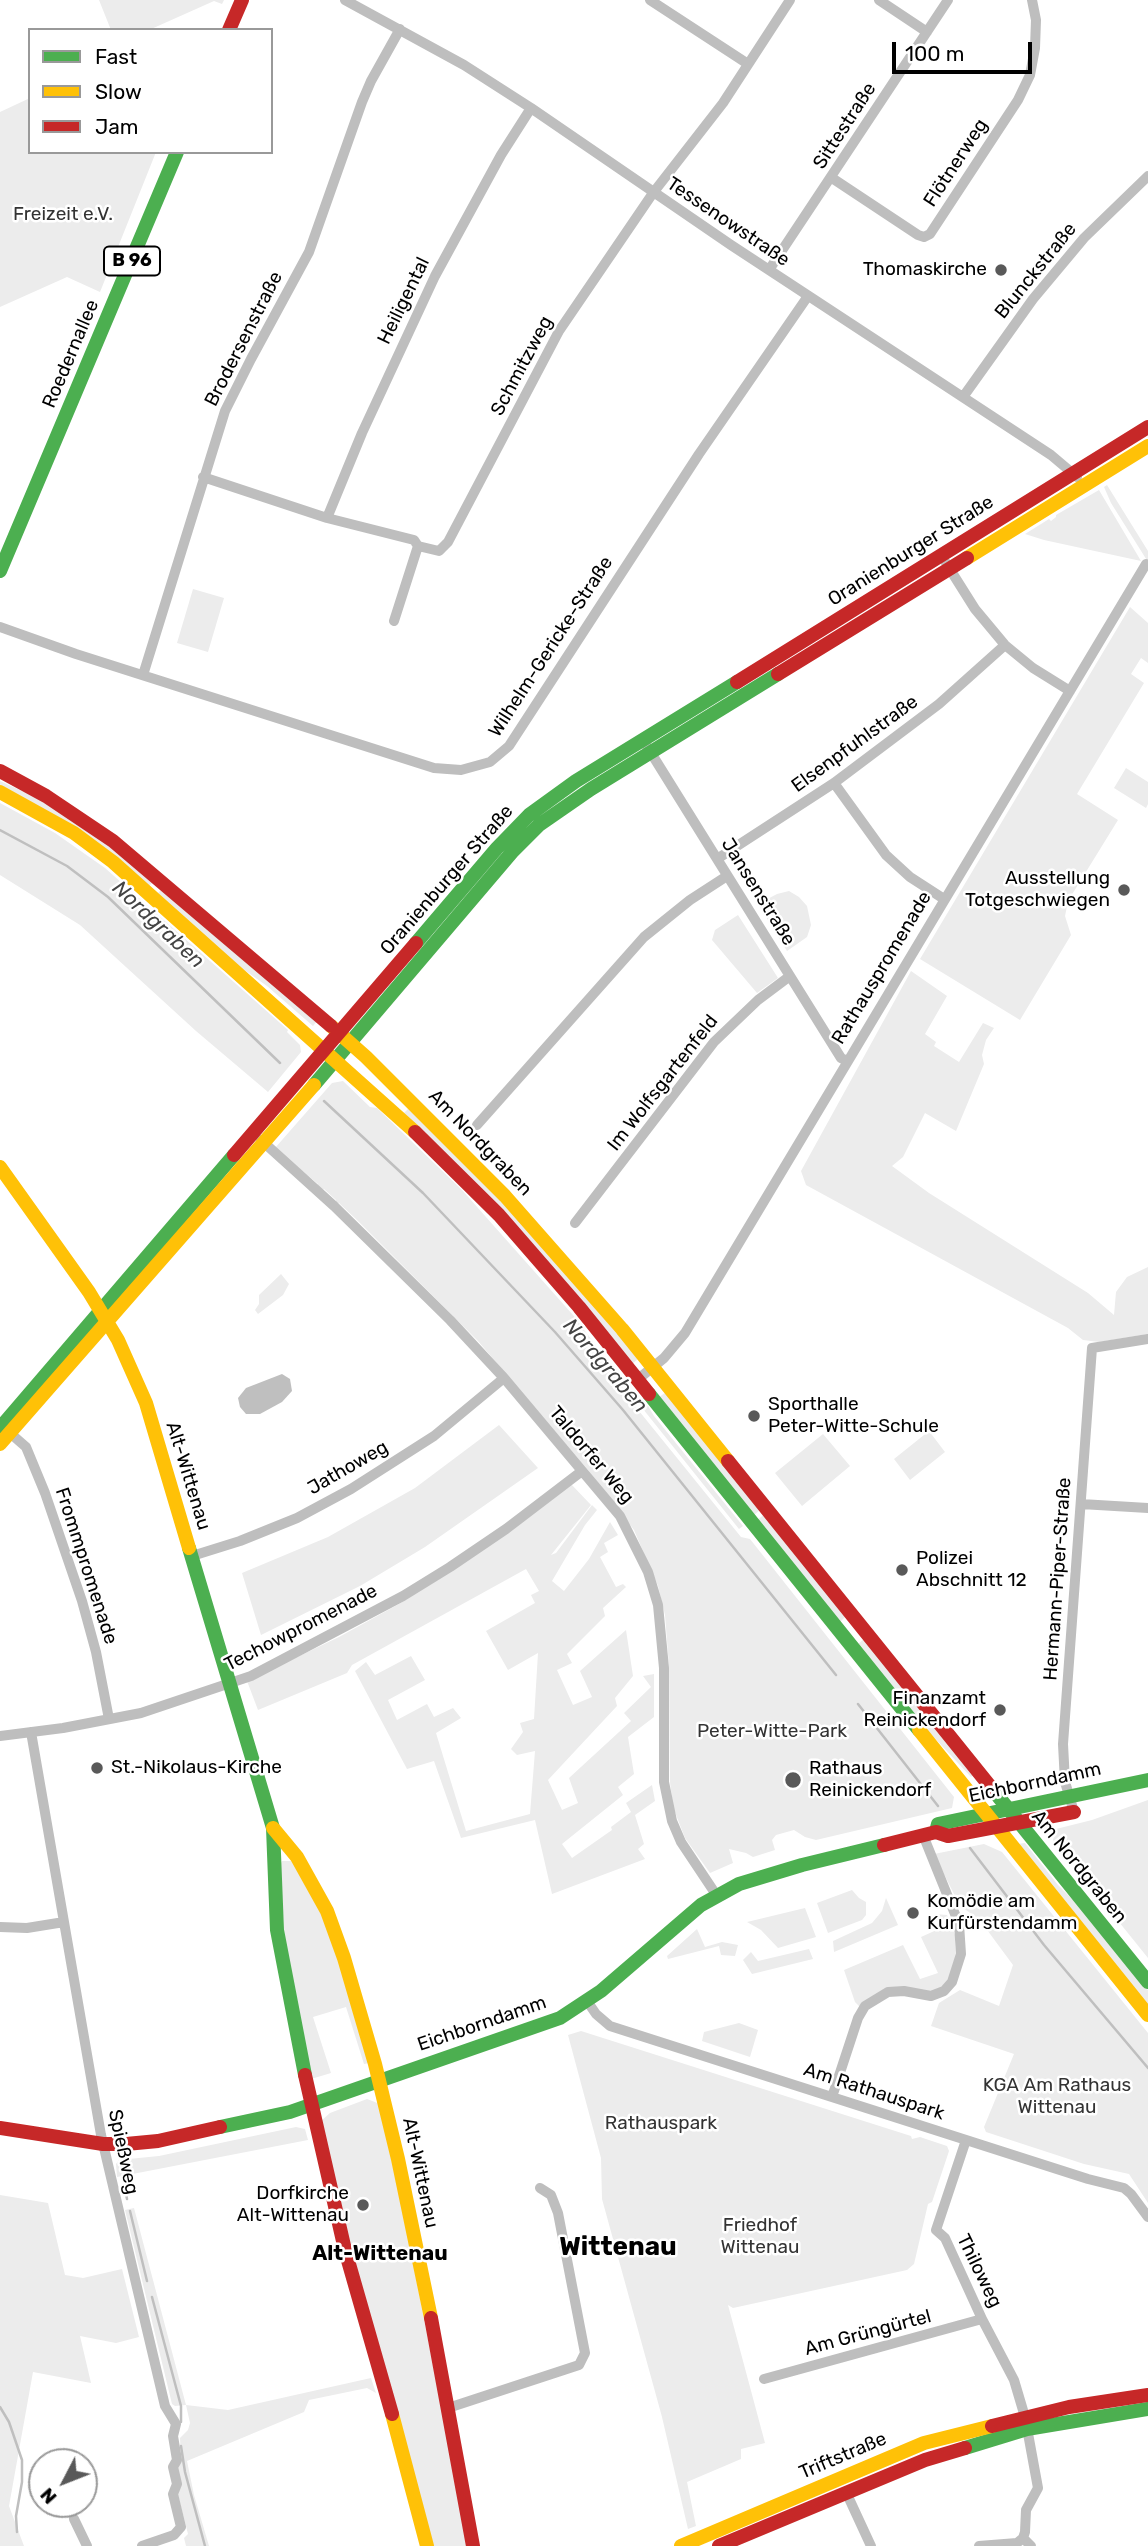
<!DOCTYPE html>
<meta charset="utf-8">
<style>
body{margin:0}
#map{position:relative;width:1148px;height:2546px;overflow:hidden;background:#fff;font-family:Rubik,sans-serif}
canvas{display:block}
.legend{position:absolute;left:28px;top:28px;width:245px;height:126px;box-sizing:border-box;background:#fff;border:2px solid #999;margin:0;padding:9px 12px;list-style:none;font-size:21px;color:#000}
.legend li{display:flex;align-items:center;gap:14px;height:35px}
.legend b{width:35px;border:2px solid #999}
.north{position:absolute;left:28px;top:2448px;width:70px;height:70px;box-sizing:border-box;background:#fff;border:2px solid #999;border-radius:50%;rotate:228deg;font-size:19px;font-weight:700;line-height:28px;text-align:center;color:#000}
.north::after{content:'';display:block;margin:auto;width:24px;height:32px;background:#595959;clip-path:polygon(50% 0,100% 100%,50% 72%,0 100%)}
.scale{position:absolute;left:892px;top:42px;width:140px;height:32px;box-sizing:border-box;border:4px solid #000;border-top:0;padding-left:9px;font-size:21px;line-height:24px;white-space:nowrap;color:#000;-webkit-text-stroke:5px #fff;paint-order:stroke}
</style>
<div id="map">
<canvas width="1148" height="2546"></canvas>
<ul class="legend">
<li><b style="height:9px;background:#4caf50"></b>Fast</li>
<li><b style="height:9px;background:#ffc107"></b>Slow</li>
<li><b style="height:9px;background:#c62828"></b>Jam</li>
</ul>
<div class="north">N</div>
<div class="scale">100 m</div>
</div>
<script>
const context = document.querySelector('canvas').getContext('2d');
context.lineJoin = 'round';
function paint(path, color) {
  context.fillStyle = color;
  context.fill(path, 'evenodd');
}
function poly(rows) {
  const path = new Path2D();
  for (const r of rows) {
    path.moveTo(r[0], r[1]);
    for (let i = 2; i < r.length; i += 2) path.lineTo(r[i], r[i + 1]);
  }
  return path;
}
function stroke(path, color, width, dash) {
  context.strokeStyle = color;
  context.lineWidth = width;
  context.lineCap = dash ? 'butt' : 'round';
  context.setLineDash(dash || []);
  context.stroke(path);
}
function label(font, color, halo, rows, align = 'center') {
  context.font = font + ' Rubik,sans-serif';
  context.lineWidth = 5;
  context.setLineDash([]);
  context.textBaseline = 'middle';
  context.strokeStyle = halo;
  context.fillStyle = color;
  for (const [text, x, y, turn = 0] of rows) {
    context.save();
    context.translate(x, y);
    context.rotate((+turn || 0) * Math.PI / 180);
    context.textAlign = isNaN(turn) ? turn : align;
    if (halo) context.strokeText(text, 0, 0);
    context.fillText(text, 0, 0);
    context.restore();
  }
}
const green = poly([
 [99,0,224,0,222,4,214,1,149,30,111,30],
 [30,98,30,152,156,152,100,292,67,277,0,307,0,112],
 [1107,485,1148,551,1148,562,1111,503,1104,487],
 [1099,490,1141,561,1044,540,1025,534,1049,519,1051,521,1056,517,1056,515],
 [193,589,224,598,208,652,177,643],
 [1130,607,1148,623,1148,663,1141,658,1131,674,1144,683,1077,794,1118,820,1068,901,1065,916,1071,935,1020,1020,920,959],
 [1126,768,1148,782,1148,804,1146,808,1114,788],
 [0,781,44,801,90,830,153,882,149,886,0,787],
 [0,803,55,833,105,868,288,1030,287,1032,300,1045,301,1052,268,1092,196,1031,80,925,0,875],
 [162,889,318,1020,313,1026,267,986,236,964,158,893],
 [789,891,799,897,807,906,811,925,807,937,787,951,758,904,777,894],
 [738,915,778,978,757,993,712,940,715,930],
 [911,971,947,996,925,1034,936,1042,934,1046,959,1062,983,1023,994,1028,986,1040,982,1055,984,1064,956,1131,925,1113,903,1157,892,1166,929,1193,1088,1293,1114,1315,1116,1292,1127,1277,1148,1267,1148,1334,1099,1342,1083,1340,1068,1328,806,1185,801,1171],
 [343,1081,370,1107,377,1108,462,1190,573,1315,618,1375,616,1378,635,1406,741,1537,750,1539,954,1797,952,1808,816,1840,805,1837,794,1830,776,1835,772,1840,775,1850,753,1857,746,1853,729,1849,733,1863,710,1873,685,1838,673,1807,670,1782,669,1666,665,1615,658,1586,634,1530,588,1470,478,1341,357,1220,339,1203,336,1204,336,1200,324,1189,322,1191,317,1186,318,1184,275,1148,332,1083],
 [408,1109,429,1126,475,1171,639,1358,631,1365,404,1113],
 [281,1274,289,1284,283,1295,258,1314,255,1310,259,1304,259,1295],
 [666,1392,761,1509,753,1516,658,1398],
 [648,1406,654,1416,743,1526,739,1529,643,1409],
 [499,1425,538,1468,425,1547,360,1586,261,1635,242,1573,328,1537,415,1488],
 [929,1431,945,1452,910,1480,894,1459],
 [823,1434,850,1466,802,1506,775,1473],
 [571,1484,591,1505,551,1555,556,1553,592,1505,597,1510,585,1525,552,1581,564,1591,589,1559,610,1522,618,1535,604,1543,608,1552,600,1557,616,1587,623,1584,626,1587,603,1608,605,1616,567,1654,572,1663,557,1670,573,1705,592,1697,580,1671,626,1630,633,1676,615,1698,617,1706,548,1780,562,1810,578,1803,569,1778,631,1721,624,1713,651,1687,643,1676,654,1674,654,1717,628,1737,634,1774,618,1787,623,1795,562,1844,572,1858,612,1830,611,1827,631,1812,626,1803,652,1785,655,1801,635,1815,644,1844,638,1849,645,1859,552,1894,535,1820,461,1838,434,1761,407,1769,355,1671,366,1662,375,1675,411,1656,425,1680,388,1700,397,1720,427,1704,434,1717,453,1708,461,1718,436,1733,466,1831,530,1814,535,1751,517,1755,511,1749,523,1732,520,1723,534,1719,538,1653,508,1670,486,1631,535,1603,531,1595,539,1591,526,1569,352,1665,347,1673,258,1710,247,1681,339,1637,399,1604,444,1576],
 [765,1514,846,1616,841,1621,838,1621,757,1520],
 [865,1638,973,1775,971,1777,914,1716,857,1645],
 [1148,1800,1148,1958,1053,1840,1056,1829,1092,1820],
 [1025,1843,1058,1885,1086,1913,1148,1990,1148,2007,1017,1844],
 [984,1844,1002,1852,1148,2033,1148,2203,1129,2174,1084,2164,986,2132,984,2127,1014,2054,931,2026,939,2003,960,1990,999,2006,1013,1965,979,1919,960,1906,934,1854],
 [282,1861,292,1861,322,1913,340,1964,369,2063,364,2064,346,2007,313,2017,331,2073,311,2079,285,1943,280,1865],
 [852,1890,859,1898,866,1902,866,1915,862,1920,828,1933,817,1903],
 [886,1898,898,1925,834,1952,833,1941,872,1923,882,1911],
 [805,1908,816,1937,778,1948,761,1930,747,1922],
 [935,1914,947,1915,955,1935,956,1961,951,1978,937,1991,927,1992,899,1988,860,2007,855,2002,844,1970,903,1945,920,1979,938,1973,921,1937,941,1928],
 [697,1929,705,1947,722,1942,738,1945,735,1956,721,1955,719,1946,668,1959,667,1956],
 [809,1949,813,1959,752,1974,743,1960,751,1952,758,1961],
 [739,2023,758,2030,750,2057,702,2041,704,2032],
 [581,2031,911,2136,912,2139,920,2137,947,2146,949,2151,932,2202,928,2204,914,2264,907,2270,733,2308,728,2305,765,2443,741,2449,741,2459,687,2482,696,2526,688,2529,662,2417,602,2199,601,2158,568,2035],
 [367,2099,380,2104,395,2170,468,2546,433,2546,347,2236,321,2121,330,2113],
 [296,2127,305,2129,308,2140,117,2177,116,2164,119,2160,159,2156],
 [0,2195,48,2203,65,2275,83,2278,122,2269,139,2337,116,2343,80,2336,91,2383,33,2372,9,2506,24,2546,0,2546],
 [134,2208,186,2405,228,2410,371,2378,376,2393,367,2388,309,2400,304,2412,187,2461,194,2495,209,2546,186,2546,184,2538,188,2534,178,2495,177,2468,181,2460,180,2438,188,2430,190,2423,186,2405,175,2406,172,2404,125,2210]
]);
const water = poly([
 [282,1374,290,1379,292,1391,282,1402,260,1414,246,1414,240,1407,238,1398,246,1388]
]);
const stream = poly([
 [0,830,67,866,108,897,280,1063],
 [324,1101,423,1193,555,1332,623,1410,836,1675],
 [858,1704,938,1806],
 [970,1848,1044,1945,1148,2068],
 [124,2185,127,2199],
 [130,2211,147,2281],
 [152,2297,181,2406,181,2422],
 [0,2407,9,2422,22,2460,22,2482,16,2516,17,2532],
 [181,2446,185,2472,205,2546]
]);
const street = poly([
 [345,0,464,65,531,108,731,245,1051,455,1077,477],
 [650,0,748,64],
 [879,0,927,32],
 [832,178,918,235,924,237,930,234,1018,100,1030,75,1035,48,1036,20,1032,0],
 [769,270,948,0],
 [963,397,1033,299,1084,238,1148,176],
 [203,477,327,518,414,540,418,546,439,551,448,542,559,331,653,193,723,103,790,0],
 [327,518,362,433,435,276,501,155,531,108],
 [946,563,975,609,1005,645,1033,668,1070,691],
 [394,621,418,546],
 [0,627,76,654,434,768,461,770,490,762,509,746,699,454,808,296],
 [143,675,225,411,251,359,309,252,362,102,371,81,400,29],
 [643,740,841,1058,847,1061],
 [834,783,886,855,910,877,944,899],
 [717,859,834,783,939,704,1005,645],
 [477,1125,644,937,690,900,727,876],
 [261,1140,334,1206,450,1320,504,1378,620,1516,648,1572,658,1605,664,1668,664,1782,672,1821,681,1842,717,1896],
 [575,1223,714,1042,758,1000,790,976],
 [637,1380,664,1358,685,1333,1146,564],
 [10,1433,26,1447,45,1493,82,1601,96,1652,109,1719],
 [1081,1504,1148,1508],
 [192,1556,240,1541,297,1518,351,1489,434,1436,504,1378],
 [31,1732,101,2135,165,2406,176,2424,173,2436,177,2460,173,2467,177,2484,173,2494,181,2527,174,2535,142,2546],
 [0,1736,63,1728,141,1713,251,1676,403,1596,450,1567,506,1529,582,1471],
 [1074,1812,1065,1782,1063,1744,1092,1348,1148,1339],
 [0,1927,27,1928,64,1922],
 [587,2001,596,2014,610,2026,1088,2179,1124,2188,1131,2194,1148,2217],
 [832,2097,858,2018,865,2006,888,1992,904,1991,931,1996,944,1991,952,1982,961,1954,959,1924,923,1835],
 [966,2140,936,2230,945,2238,982,2319,1014,2380,1025,2417,1038,2488,1026,2510,1025,2532,1023,2538,1017,2543,979,2546],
 [764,2379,982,2319],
 [448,2408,579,2365,585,2353,558,2213,551,2195,540,2188],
 [846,2492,871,2546],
 [74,2519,87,2546],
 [1023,2538,1031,2546]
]);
const fast = poly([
 [0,571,177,152],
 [416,943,497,848,529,815,576,781,737,682],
 [314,1085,513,851,539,825,591,789,778,674],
 [649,1394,919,1730],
 [0,1428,234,1155],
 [189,1548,273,1828,277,1930,305,2075],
 [993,1790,1148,1982],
 [936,1832,938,1824,1148,1780],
 [220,2127,290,2112,560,2018,601,1991,701,1905,739,1884,802,1865,884,1845],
 [965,2448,1027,2429,1148,2409]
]);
const slow = poly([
 [967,558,1148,446],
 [0,792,74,833,113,862,415,1132],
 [331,1026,366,1057,505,1196,622,1329,728,1461],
 [0,1167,89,1292,118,1340,146,1403,189,1548],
 [0,1444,314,1085],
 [919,1730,1148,2015],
 [273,1828,297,1857,327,1911,344,1958,375,2064,398,2159,431,2318],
 [392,2414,427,2546],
 [681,2546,924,2443,992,2426]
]);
const jam = poly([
 [229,30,242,0],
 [778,674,967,558],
 [737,682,1148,427],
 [0,771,46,796,113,841,331,1026],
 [415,1132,499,1215,579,1307,649,1394],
 [234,1155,416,943],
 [728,1461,993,1790],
 [884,1845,936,1832,948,1836,1074,1812],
 [305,2075,345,2250,392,2414],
 [0,2128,103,2144,126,2144,158,2141,220,2127],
 [431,2318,473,2546],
 [992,2426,1069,2407,1148,2395],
 [719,2546,925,2460,965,2448]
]);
const markers = [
 [1001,270,7,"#595959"],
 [1124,890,7,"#595959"],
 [754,1416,7,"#595959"],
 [902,1570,7,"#595959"],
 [1000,1710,7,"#595959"],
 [97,1768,7,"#595959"],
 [793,1780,9,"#595959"],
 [913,1913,7,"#595959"],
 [363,2205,7,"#595959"]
];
const shields = [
 [132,261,56]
];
const shieldNames = [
 ["B 96",132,261]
];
const streetNames = [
 ["Sittestraße",845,126,-57],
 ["Flötnerweg",956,163,-57],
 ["Tessenowstraße",728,222,34],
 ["Blunckstraße",1036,271,-51],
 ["Heiligental",404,301,-64],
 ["Brodersenstraße",244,339,-63],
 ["Roedernallee",71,354,-67],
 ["Schmitzweg",522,366,-62],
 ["Oranienburger Straße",911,551,-32],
 ["Wilhelm-Gericke-Straße",551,647,-57],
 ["Elsenpfuhlstraße",855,744,-36],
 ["Oranienburger Straße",447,880,-49],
 ["Jansenstraße",758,892,58],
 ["Rathauspromenade",882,968,-59],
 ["Im Wolfsgartenfeld",663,1083,-52],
 ["Am Nordgraben",480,1143,46],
 ["Taldorfer Weg",591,1455,50],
 ["Jathoweg",348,1468,-30],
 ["Alt-Wittenau",188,1476,73],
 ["Frommpromenade",86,1566,72],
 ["Hermann-Piper-Straße",1058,1579,-86],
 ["Techowpromenade",301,1628,-27],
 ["Eichborndamm",1035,1783,-12],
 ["Am Nordgraben",1079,1867,51],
 ["Eichborndamm",482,2024,-19],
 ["Am Rathauspark",874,2092,18],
 ["Spießweg",123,2152,78],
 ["Alt-Wittenau",420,2173,78],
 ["Thiloweg",979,2271,64],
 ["Am Grüngürtel",868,2333,-15],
 ["Triftstraße",843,2456,-23]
];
const parkNames = [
 ["Freizeit e.V.",63,215],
 ["Peter-Witte-Park",772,1732],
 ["KGA Am Rathaus",1057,2086],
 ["Wittenau",1057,2108],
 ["Rathauspark",661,2124],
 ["Friedhof",760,2226],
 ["Wittenau",760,2248]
];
const poiNames = [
 ["Thomaskirche",987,270,"right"],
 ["Ausstellung",1110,879,"right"],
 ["Totgeschwiegen",1110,901,"right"],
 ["Sporthalle",768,1405],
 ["Peter-Witte-Schule",768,1427],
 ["Polizei",916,1559],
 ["Abschnitt 12",916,1581],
 ["Finanzamt",986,1699,"right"],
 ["Reinickendorf",986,1721,"right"],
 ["St.-Nikolaus-Kirche",111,1768],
 ["Rathaus",809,1769],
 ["Reinickendorf",809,1791],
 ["Komödie am",927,1902],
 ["Kurfürstendamm",927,1924],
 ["Dorfkirche",349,2194,"right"],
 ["Alt-Wittenau",349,2216,"right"]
];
const waterNames = [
 ["Nordgraben",158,925,43],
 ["Nordgraben",605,1366,49]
];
const neighbourhoodNames = [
 ["Alt-Wittenau",380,2254]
];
const districtNames = [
 ["Wittenau",618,2247]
];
paint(green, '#ececec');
paint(water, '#bfbfbf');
stroke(stream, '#bfbfbf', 2.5);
stroke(street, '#bebebe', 10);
stroke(fast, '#4caf50', 14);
stroke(slow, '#ffc107', 14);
stroke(jam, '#c62828', 14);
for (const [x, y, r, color] of markers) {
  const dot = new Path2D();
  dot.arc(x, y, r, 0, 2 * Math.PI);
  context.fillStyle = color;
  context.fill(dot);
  stroke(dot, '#fff', 2.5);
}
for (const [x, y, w] of shields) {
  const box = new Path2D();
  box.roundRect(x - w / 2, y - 14.5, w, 29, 5);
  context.fillStyle = '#fff';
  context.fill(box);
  stroke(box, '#000', 2);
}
label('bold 18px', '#000', null, shieldNames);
label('19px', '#000', '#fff', streetNames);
label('19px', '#333', '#fff', parkNames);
label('19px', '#000', '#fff', poiNames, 'left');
label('italic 21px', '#444', '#fff', waterNames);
label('bold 21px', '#000', '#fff', neighbourhoodNames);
label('bold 26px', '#000', '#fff', districtNames);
</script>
